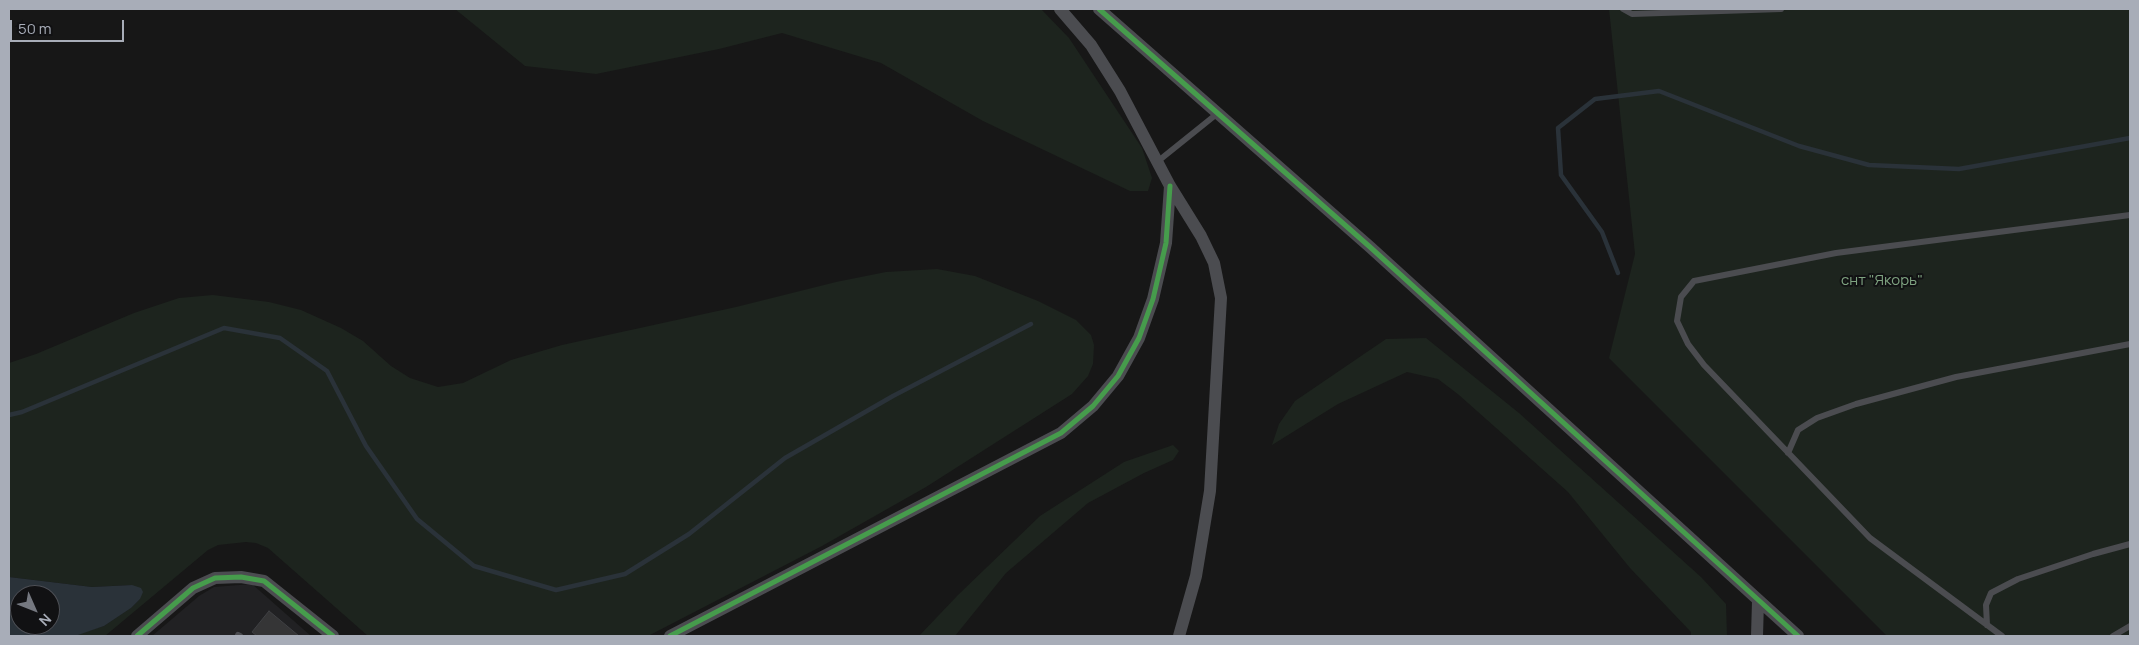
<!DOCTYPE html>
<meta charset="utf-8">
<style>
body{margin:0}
#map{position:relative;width:2139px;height:645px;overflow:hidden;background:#171717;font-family:Manrope,sans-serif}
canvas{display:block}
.frame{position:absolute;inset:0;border:10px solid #a8adb8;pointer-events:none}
.north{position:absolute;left:10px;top:585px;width:50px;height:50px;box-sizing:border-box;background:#111113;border:1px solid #4d4f55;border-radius:50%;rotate:134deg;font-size:14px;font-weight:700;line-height:20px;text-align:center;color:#a8adb8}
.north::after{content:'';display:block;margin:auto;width:18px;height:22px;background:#757880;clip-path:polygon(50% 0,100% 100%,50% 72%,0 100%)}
.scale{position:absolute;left:10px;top:20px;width:114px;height:22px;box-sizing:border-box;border:2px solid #a8adb8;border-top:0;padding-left:6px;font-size:15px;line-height:18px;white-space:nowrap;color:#a8adb8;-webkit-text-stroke:4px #111113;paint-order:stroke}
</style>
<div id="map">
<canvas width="2139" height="645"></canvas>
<div class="frame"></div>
<div class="north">N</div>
<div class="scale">50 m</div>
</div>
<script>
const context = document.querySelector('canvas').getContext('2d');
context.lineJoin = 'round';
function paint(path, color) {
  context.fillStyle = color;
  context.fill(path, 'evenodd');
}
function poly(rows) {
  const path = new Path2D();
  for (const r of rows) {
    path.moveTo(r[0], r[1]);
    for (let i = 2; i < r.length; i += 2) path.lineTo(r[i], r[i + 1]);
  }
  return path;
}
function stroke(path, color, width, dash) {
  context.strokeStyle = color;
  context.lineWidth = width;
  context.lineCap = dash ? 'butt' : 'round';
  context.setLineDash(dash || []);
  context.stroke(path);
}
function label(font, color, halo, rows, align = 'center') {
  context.font = font + ' Manrope,sans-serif';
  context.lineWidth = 4;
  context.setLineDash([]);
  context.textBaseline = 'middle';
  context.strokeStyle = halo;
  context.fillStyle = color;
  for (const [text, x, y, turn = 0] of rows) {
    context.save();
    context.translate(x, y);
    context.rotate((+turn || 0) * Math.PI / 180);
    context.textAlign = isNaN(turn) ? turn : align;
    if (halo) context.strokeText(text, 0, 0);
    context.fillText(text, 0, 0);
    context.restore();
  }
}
const built = poly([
 [252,584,311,636,152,636,199,596,214,587]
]);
const green = poly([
 [455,9,1041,9,1069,38,1142,148,1152,178,1148,191,1130,191,983,121,881,63,782,33,719,49,596,74,525,66],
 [1609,9,2130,9,2130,636,1887,636,1609,358,1635,254],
 [937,269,975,276,1038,301,1076,320,1091,335,1094,345,1093,364,1088,376,1072,394,926,487,822,546,648,636,368,636,268,548,256,543,246,542,218,545,208,550,105,636,72,636,104,626,131,608,140,599,132,585,92,587,9,577,9,363,36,354,134,313,179,298,213,295,269,302,301,310,341,328,363,341,391,366,410,378,438,387,463,383,511,360,562,345,736,307,836,282,886,272],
 [1426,338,1519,413,1701,577,1726,604,1727,636,1691,636,1691,632,1630,568,1568,492,1459,395,1438,379,1407,372,1338,404,1272,445,1279,424,1295,401,1386,339],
 [1173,445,1179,451,1173,460,1144,473,1088,503,1006,573,955,636,919,636,958,595,1040,516,1124,462]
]);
const water = poly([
 [9,577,92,587,132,585,141,588,143,592,140,599,131,608,104,626,78,635,9,636],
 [20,595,50,595,50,625,20,625]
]);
const stream = poly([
 [1618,273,1602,232,1561,175,1558,128,1595,99,1659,91,1799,146,1869,165,1959,169,2130,138],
 [9,415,22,412,224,328,280,338,327,371,366,446,417,519,474,566,556,590,625,574,689,534,785,458,893,396,1031,324]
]);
const building = poly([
 [269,611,299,636,257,636,252,632,269,611]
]);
const lane = poly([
 [1623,9,1632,14,1781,9],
 [1157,162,1218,113],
 [1788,453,1798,430,1817,418,1856,404,1956,377,2130,344],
 [1987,625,1986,605,1991,593,2018,579,2093,554,2130,544],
 [238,635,240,636],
 [2002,636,1870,538,1704,365,1688,344,1677,321,1681,297,1694,281,1836,253,2130,215],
 [2113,636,2130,626]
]);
const street = poly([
 [1060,9,1091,45,1120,91,1170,186,1201,236,1214,263,1221,298,1210,491,1196,576,1179,636],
 [1099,9,1370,247,1798,636],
 [137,636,193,588,215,578,241,577,264,581,333,636],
 [670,636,1061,433,1093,406,1118,376,1139,338,1153,299,1166,243,1170,186],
 [1757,636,1758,601]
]);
const cycleway = poly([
 [1099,9,1370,247,1798,636],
 [137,636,193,588,215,578,241,577,264,581,333,636],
 [670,636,1061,433,1093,406,1118,376,1139,338,1153,299,1166,243,1170,186]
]);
const parkNames = [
 ["снт \"Якорь\"",1882,281]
];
paint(built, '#212123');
paint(green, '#1d241e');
paint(water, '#2a3239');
stroke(stream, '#2a3239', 4.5);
paint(building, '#353536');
stroke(building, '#3f4043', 1);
stroke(lane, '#4b4c50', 6);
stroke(street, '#4b4c50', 12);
stroke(cycleway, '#469c4c', 5);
label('15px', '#7fa381', '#111113', parkNames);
</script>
